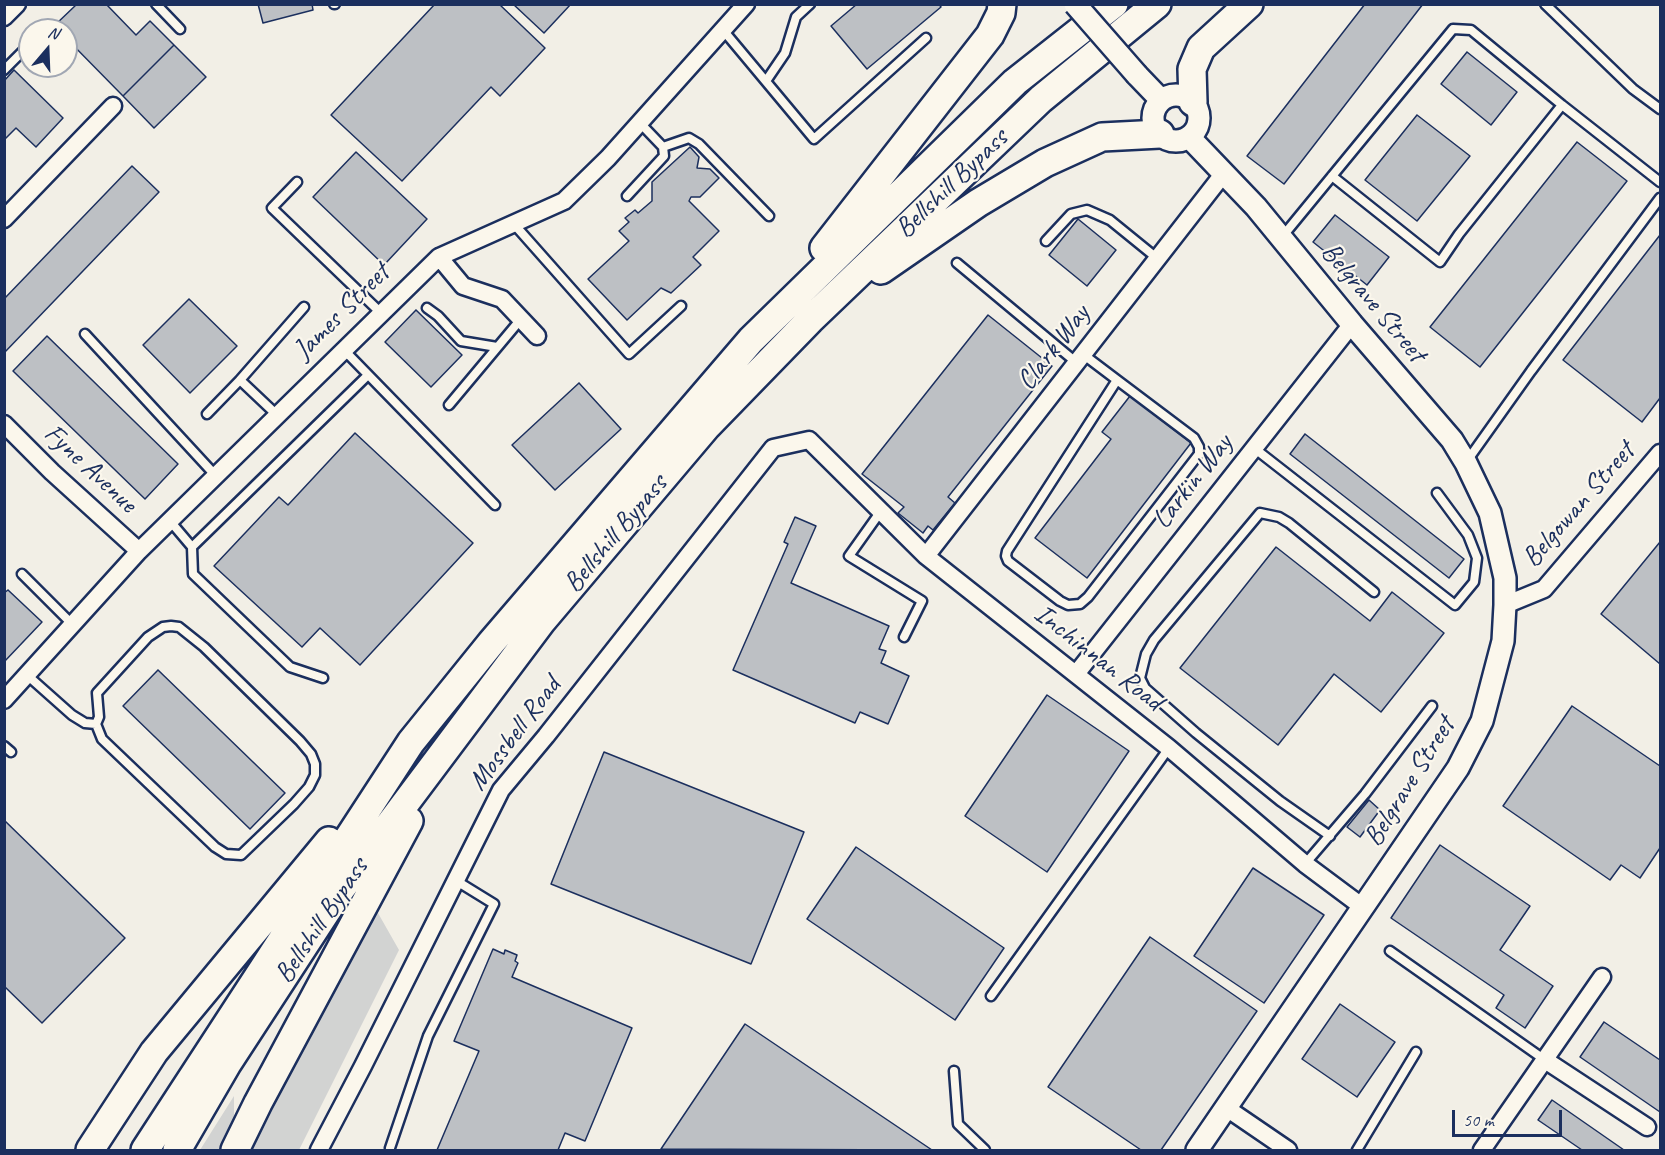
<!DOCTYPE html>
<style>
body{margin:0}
#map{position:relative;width:1665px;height:1155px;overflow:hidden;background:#f2efe6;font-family:Caveat,sans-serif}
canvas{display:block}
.frame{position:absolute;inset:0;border:6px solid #1b2f5e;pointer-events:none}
.north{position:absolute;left:18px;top:18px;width:60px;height:60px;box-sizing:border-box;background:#fbf7ec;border:2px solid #a1a7b3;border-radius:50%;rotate:19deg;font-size:16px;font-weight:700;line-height:24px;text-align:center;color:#1b2f5e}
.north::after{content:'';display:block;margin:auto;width:21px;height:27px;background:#1b2f5e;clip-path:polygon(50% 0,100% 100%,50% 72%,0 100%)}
.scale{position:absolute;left:1452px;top:1110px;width:110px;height:27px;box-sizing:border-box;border:3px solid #1b2f5e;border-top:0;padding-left:8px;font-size:18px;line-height:21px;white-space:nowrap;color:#1b2f5e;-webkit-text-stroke:4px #fbf7ec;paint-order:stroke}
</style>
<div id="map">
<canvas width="1665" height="1155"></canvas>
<div class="frame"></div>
<div class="north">N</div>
<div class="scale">50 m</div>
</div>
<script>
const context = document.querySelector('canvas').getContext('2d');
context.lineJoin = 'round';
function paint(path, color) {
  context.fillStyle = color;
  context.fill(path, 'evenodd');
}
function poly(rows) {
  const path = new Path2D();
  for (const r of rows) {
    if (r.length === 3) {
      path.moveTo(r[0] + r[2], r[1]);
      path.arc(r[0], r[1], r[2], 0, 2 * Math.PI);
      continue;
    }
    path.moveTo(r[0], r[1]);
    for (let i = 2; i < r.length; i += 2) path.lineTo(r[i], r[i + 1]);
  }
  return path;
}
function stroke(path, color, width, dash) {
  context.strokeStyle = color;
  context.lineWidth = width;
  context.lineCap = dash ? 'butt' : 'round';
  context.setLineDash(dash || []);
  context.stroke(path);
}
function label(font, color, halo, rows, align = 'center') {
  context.font = font + ' Caveat,sans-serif';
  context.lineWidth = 4.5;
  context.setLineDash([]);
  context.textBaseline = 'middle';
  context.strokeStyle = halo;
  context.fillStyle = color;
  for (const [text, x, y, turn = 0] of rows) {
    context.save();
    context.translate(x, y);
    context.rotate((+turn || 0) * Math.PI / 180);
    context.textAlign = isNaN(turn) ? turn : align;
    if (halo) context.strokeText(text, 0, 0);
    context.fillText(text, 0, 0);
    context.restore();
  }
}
const green = poly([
 [374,906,399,950,299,1150,246,1150],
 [234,1096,234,1123,225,1150,200,1150]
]);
const building = poly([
 [77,4,106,4,136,35,150,21,174,45,123,96,66,38,66,30,58,30,54,26,77,4],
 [258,4,312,4,313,10,263,23,258,4],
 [435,4,499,4,545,48,500,96,491,87,402,181,331,115,435,4],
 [513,4,571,4,544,33,513,4],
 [857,4,939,4,941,7,867,69,831,26,857,4],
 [1365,4,1423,4,1284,184,1247,156,1365,4],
 [174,45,206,77,154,128,123,96,174,45],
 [1467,52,1517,92,1491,125,1441,84,1467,52],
 [14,70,63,118,36,147,16,128,4,140,4,81,14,70],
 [1417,115,1470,156,1417,221,1365,180,1417,115],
 [1577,142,1627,181,1480,367,1430,327,1577,142],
 [690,147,699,157,697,168,710,169,719,178,700,197,691,197,689,201,719,231,693,257,701,265,671,293,661,288,627,320,588,279,629,241,619,231,629,222,625,218,635,210,638,213,652,201,652,182,690,147],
 [356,152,427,219,384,265,313,197,356,152],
 [132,166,159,192,4,353,4,299,132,166],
 [1335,215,1389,257,1367,285,1313,242,1335,215],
 [1078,219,1116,250,1087,286,1049,255,1078,219],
 [1660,235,1660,398,1642,422,1563,360,1660,235],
 [189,299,237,346,190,393,143,345,189,299],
 [416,310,462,355,431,387,385,342,416,310],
 [988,315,1052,366,948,497,955,503,933,530,928,526,923,533,898,513,904,507,862,474,988,315],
 [47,336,178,464,145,499,13,371,47,336],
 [579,383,621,429,555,490,512,445,579,383],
 [1130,396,1191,443,1087,578,1035,538,1111,439,1102,432,1130,396],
 [355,433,473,543,360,665,320,628,302,647,214,566,279,497,288,505,355,433],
 [1305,434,1464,559,1449,578,1290,454,1305,434],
 [795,517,816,526,791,583,889,626,879,649,886,651,881,663,909,676,888,724,860,712,855,723,733,670,788,544,784,542,795,517],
 [1660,542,1660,664,1601,614,1660,542],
 [1276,547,1370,621,1392,592,1444,633,1381,712,1334,674,1278,745,1180,668,1276,547],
 [8,590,42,622,4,662,4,593,8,590],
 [158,670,285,793,250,829,123,706,158,670],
 [1047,695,1129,751,1047,872,965,816,1047,695],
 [1572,706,1660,766,1660,848,1640,878,1621,865,1610,880,1503,806,1572,706],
 [604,752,804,832,751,964,551,884,604,752],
 [1369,800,1380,810,1360,837,1347,827,1369,800],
 [4,820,125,938,42,1023,4,986,4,820],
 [1440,845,1530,906,1500,950,1553,986,1525,1028,1496,1008,1504,995,1391,918,1440,845],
 [856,847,1004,948,955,1020,807,919,856,847],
 [1253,868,1324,915,1264,1003,1194,956,1253,868],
 [1150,937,1257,1011,1161,1150,1141,1150,1048,1087,1150,937],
 [493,949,504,954,505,950,517,955,515,961,518,963,512,977,632,1028,585,1141,565,1133,558,1150,437,1150,479,1051,454,1041,493,949],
 [1340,1004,1395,1042,1357,1097,1302,1059,1340,1004],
 [1604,1022,1660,1060,1660,1112,1580,1057,1604,1022],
 [745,1024,932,1150,661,1149,745,1024],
 [1552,1100,1624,1150,1582,1150,1538,1120,1552,1100]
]);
const service = poly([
 [156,4,180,29],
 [334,4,335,4],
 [1545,4,1633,89,1660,109],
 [723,30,814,139,926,38],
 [4,70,30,44],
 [766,81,785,53,796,17,810,4],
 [663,147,689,138,699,144,769,216],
 [1332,176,1440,262,1459,234,1562,105],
 [297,182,272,208,381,313],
 [627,196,664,156,663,147,640,123],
 [513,223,629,354,681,306],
 [1282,237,1453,29,1471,30,1562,105,1660,182],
 [1046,241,1071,214,1087,210,1110,220,1158,259],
 [957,263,1077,363],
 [427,308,438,316,461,341,497,347],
 [85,334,216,476],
 [344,350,495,505],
 [1084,355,1117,380,1194,438,1199,447,1199,454,1088,597,1080,604,1068,605,1060,601,1008,561,1006,556,1007,551,1117,380],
 [449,405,521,319],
 [207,414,240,380],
 [277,415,240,380,304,307],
 [1254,448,1455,605,1474,582,1477,558,1468,535,1437,493],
 [1467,461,1531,371,1660,198],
 [881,511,849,556,922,601,904,637],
 [170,521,192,547,193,574,290,667,323,678],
 [192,547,368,375],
 [22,574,73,625],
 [171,626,179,627,204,647,300,741,311,754,315,764,315,775,309,787,294,804,241,855,226,854,215,847,102,739,96,724,99,717,97,693,148,637,163,627,171,626],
 [27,675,72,715,85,723,96,724],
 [4,746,11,752],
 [1330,836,1280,801,1196,733,1145,688,1140,678,1146,654,1154,640,1260,513,1279,517,1289,523,1374,592],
 [1305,864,1365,794,1432,706],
 [1390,951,1545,1060],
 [991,996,1169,748],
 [954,1071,958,1124,985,1150],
 [390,1148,428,1036,494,904,455,880],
 [1357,1150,1416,1052]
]);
const minor = poly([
 [4,17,17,4],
 [4,219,113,106],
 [439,257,463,286,502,299,537,336],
 [4,424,52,472,139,551],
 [926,556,1224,173],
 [1505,605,1544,589,1660,453],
 [1076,674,1352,324],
 [4,700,139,551,439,257,564,201,608,158,746,4],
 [1545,1060,1647,1127],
 [1225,1107,1288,1150],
 [319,1150,363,1066,501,790,546,736,773,448,809,440,926,556,1169,748,1305,864,1364,908],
 [1482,1150,1602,977]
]);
const tertiary = poly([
 [1137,75,1161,100],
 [1176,118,23],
 [1189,137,1256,207,1352,324,1452,440,1466,463,1490,513,1505,578,1505,605,1503,641,1482,721,1458,768,1197,1150]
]);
const trunk = poly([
 [1193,102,1192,69,1201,48,1249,4],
 [824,248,990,35,1001,13,1002,4],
 [881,270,978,203,1045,163,1102,137,1160,134],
 [90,1150,154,1052,329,841],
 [145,1150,411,742,491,643,751,340,1015,82,1114,4],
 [177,1150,227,1064,341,889,542,621,707,426,810,320,1041,99,1157,4],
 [235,1150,258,1103,409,821]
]);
const tertiaryBridge = poly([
 [1075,4,1137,75]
]);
const streetNames = [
 ["Bellshill Bypass",952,184,-44],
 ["Belgrave Street",1373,303,50],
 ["James Street",342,312,-45],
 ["Clark Way",1054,348,-52],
 ["Fyne Avenue",90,469,43],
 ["Larkin Way",1193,482,-52],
 ["Belgowan Street",1579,505,-49],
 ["Bellshill Bypass",616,534,-50],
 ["Inchinnan Road",1098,658,38],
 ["Mossbell Road",515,734,-53],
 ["Belgrave Street",1410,782,-58],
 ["Bellshill Bypass",322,921,-56]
];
paint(green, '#d2d3d2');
paint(building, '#bdc0c4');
stroke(building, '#1b2f5e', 1.5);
stroke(service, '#1b2f5e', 13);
stroke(minor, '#1b2f5e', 21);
stroke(tertiary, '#1b2f5e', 26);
stroke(trunk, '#1b2f5e', 32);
stroke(service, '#fbf7ec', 8);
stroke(minor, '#fbf7ec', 16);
stroke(tertiary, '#fbf7ec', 21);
stroke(trunk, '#fbf7ec', 27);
stroke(tertiaryBridge, '#1b2f5e', 26, []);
stroke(tertiaryBridge, '#fbf7ec', 21);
label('28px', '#1b2f5e', '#fbf7ec', streetNames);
</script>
